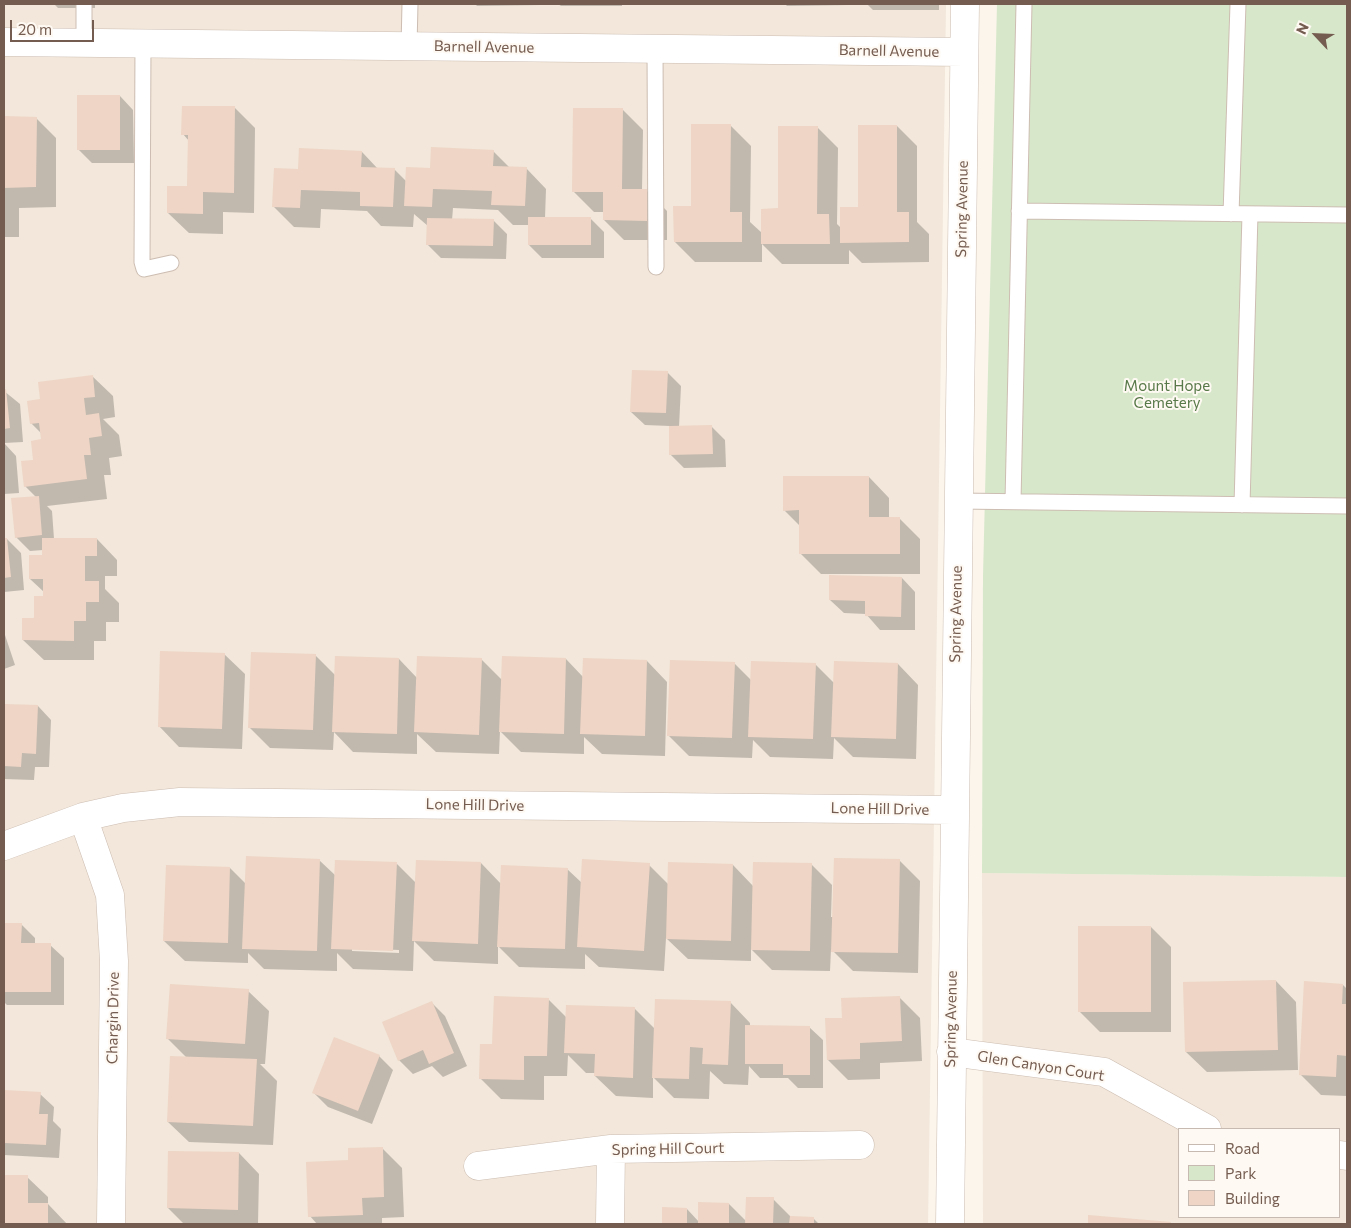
<!DOCTYPE html>
<style>
body{margin:0}
#map{position:relative;width:1351px;height:1228px;overflow:hidden;background:#fbf5ec;font-family:Commissioner,sans-serif}
canvas{display:block}
.frame{position:absolute;inset:0;border:5px solid #755c50;pointer-events:none}
.legend{position:absolute;left:1178px;top:1128px;width:162px;height:90px;box-sizing:border-box;background:#fef9f2;border:1px solid #c7bab1;margin:0;padding:6px 9px;list-style:none;font-size:15px;color:#755c50}
.legend li{display:flex;align-items:center;gap:10px;height:25px}
.legend b{width:25px;border:1px solid #c7bab1}
.north{position:absolute;left:1291px;top:10px;width:50px;height:50px;-webkit-text-stroke:4px #fef9f2;paint-order:stroke;rotate:295deg;font-size:14px;font-weight:700;line-height:20px;text-align:center;color:#755c50}
.north::after{content:'';display:block;margin:auto;width:18px;height:22px;background:#755c50;clip-path:polygon(50% 0,100% 100%,50% 72%,0 100%)}
.scale{position:absolute;left:10px;top:20px;width:84px;height:22px;box-sizing:border-box;border:2px solid #755c50;border-top:0;padding-left:6px;font-size:15px;line-height:18px;white-space:nowrap;color:#755c50;-webkit-text-stroke:4px #fef9f2;paint-order:stroke}
</style>
<div id="map">
<canvas width="1351" height="1228"></canvas>
<div class="frame"></div>
<ul class="legend">
<li><b style="height:6px;background:#fff"></b>Road</li>
<li><b style="height:14px;background:#d7e8ca"></b>Park</li>
<li><b style="height:14px;background:#eed5c5"></b>Building</li>
</ul>
<div class="north">N</div>
<div class="scale">20 m</div>
</div>
<script>
const context = document.querySelector('canvas').getContext('2d');
context.lineJoin = 'round';
function paint(path, color) {
  context.fillStyle = color;
  context.fill(path, 'evenodd');
}
function poly(rows) {
  const path = new Path2D();
  for (const r of rows) {
    path.moveTo(r[0], r[1]);
    for (let i = 2; i < r.length; i += 2) path.lineTo(r[i], r[i + 1]);
  }
  return path;
}
function stroke(path, color, width, dash) {
  context.strokeStyle = color;
  context.lineWidth = width;
  context.lineCap = dash ? 'butt' : 'round';
  context.setLineDash(dash || []);
  context.stroke(path);
}
function label(font, color, halo, rows, align = 'center') {
  context.font = font + ' Commissioner,sans-serif';
  context.lineWidth = 4;
  context.setLineDash([]);
  context.textBaseline = 'middle';
  context.strokeStyle = halo;
  context.fillStyle = color;
  for (const [text, x, y, turn = 0] of rows) {
    context.save();
    context.translate(x, y);
    context.rotate((+turn || 0) * Math.PI / 180);
    context.textAlign = isNaN(turn) ? turn : align;
    if (halo) context.strokeText(text, 0, 0);
    context.fillText(text, 0, 0);
    context.restore();
  }
}
const residential = poly([
 [4,4,946,4,928,1224,4,1224],
 [982,873,1347,877,1347,1224,983,1224],
 [1180,1129,1340,1129,1340,1217,1180,1217]
]);
const green = poly([
 [997,4,1347,4,1347,877,982,873,983,576]
]);
const shadow = poly([
 [54,4,95,4,95,8,58,8],
 [475,4,542,4,542,5,477,6],
 [558,4,622,4,622,6,561,6],
 [710,4,778,4,778,5,711,5],
 [785,4,849,4,849,5,787,6],
 [867,4,939,4,939,10,873,10],
 [120,96,133,110,134,163,92,163,78,149],
 [235,108,255,128,254,213,223,212,223,234,189,233,168,213,188,187,189,141,183,134],
 [622,109,643,130,642,190,646,190,667,211,667,240,624,240,604,220,604,212,594,212,574,192],
 [4,117,36,118,56,138,56,207,19,208,19,237,4,237],
 [730,125,751,146,750,222,762,233,780,210,817,127,838,148,837,224,841,228,859,208,897,126,917,146,917,222,929,234,929,262,862,263,849,250,849,264,782,264,762,244,762,262,695,262,675,242],
 [493,151,510,168,526,168,546,189,545,218,590,218,604,232,604,258,542,258,529,245,529,225,513,225,498,210,453,208,452,220,493,220,507,234,506,259,441,258,427,244,428,226,414,214,413,227,381,226,367,211,321,209,320,228,294,227,273,206,299,170,362,152,378,169,394,169,406,181,431,169],
 [667,372,681,386,679,427,712,427,725,440,726,467,684,468,670,454,670,426,645,425,631,412],
 [92,376,113,396,115,417,103,419,119,435,122,456,109,458,111,475,104,475,107,499,47,506,52,511,54,539,97,539,117,560,117,576,105,576,105,589,119,603,119,622,106,622,106,641,94,641,94,660,44,660,23,640,44,597,44,592,30,579,43,557,43,550,30,551,16,537,37,498,25,486,42,440,42,434,31,423,42,400],
 [4,391,20,404,23,442,4,443],
 [4,443,16,456,19,493,4,494],
 [869,477,889,498,889,518,899,518,920,539,920,574,821,574,800,553,800,526,784,510],
 [4,539,7,539,21,553,24,590,4,592],
 [902,578,915,592,915,630,880,630,866,614,844,613,830,600],
 [4,632,15,665,4,669],
 [224,654,245,674,242,749,179,747,159,726],
 [315,655,335,675,399,659,417,678,481,659,502,680,566,659,583,677,647,661,667,682,665,756,602,754,584,737,584,754,521,752,500,731,499,754,436,752,417,734,417,754,353,752,334,732,333,750,270,748,250,728],
 [734,663,752,681,815,664,834,683,898,664,918,685,916,759,853,757,834,738,833,759,770,757,753,740,752,758,689,756,669,736],
 [4,705,38,706,51,720,49,767,35,767,34,780,4,779],
 [319,860,336,876,397,864,416,883,481,863,501,884,567,869,582,883,649,865,669,885,733,865,753,886,811,864,832,885,831,917,834,917,899,860,920,881,918,973,853,971,831,949,830,971,772,970,751,949,751,961,688,959,666,938,664,971,599,967,585,954,585,969,519,967,498,946,498,964,434,961,414,941,413,971,353,969,337,953,337,971,264,969,248,953,248,963,185,961,164,941,230,868,246,884],
 [352,948,399,950,399,953,352,951],
 [4,924,21,924,35,938,35,945,50,945,64,958,64,1005,7,1005,4,1002],
 [1151,927,1171,947,1171,1032,1100,1032,1079,1011],
 [1276,981,1296,1002,1298,1070,1207,1072,1186,1052],
 [1343,985,1347,989,1347,1096,1321,1095,1300,1074],
 [248,991,269,1011,265,1064,260,1064,277,1081,273,1145,189,1142,168,1122,187,1058,168,1039],
 [900,998,920,1018,922,1061,880,1063,880,1079,848,1080,828,1060,843,1019],
 [549,1000,567,1018,634,1008,655,1029,730,1002,750,1023,750,1027,809,1027,823,1040,823,1088,798,1088,788,1078,760,1078,749,1066,748,1085,724,1084,710,1071,709,1099,674,1098,653,1077,653,1098,616,1096,595,1076,595,1073,586,1073,568,1055,567,1076,544,1076,544,1100,501,1099,480,1078,493,1046],
 [431,1002,445,1016,467,1066,443,1077,432,1066,413,1074,399,1060],
 [379,1056,393,1070,372,1124,328,1107,314,1093],
 [4,1091,40,1094,54,1107,53,1121,61,1129,59,1158,4,1155],
 [382,1148,402,1168,404,1217,382,1218,382,1224,317,1224,310,1216,350,1162],
 [239,1153,259,1174,258,1224,184,1224,168,1208],
 [4,1177,27,1177,48,1197,48,1204,67,1224,4,1224],
 [773,1199,792,1218,813,1218,819,1224,663,1224,664,1209,687,1209,699,1222,729,1204,747,1222],
 [1090,1217,1170,1223,1171,1224,1089,1224]
]);
const building = poly([
 [77,95,120,95,120,150,77,150],
 [182,106,235,106,234,193,203,192,203,214,167,213,167,186,187,186,188,135,181,135],
 [573,108,623,108,622,189,647,189,647,221,603,220,603,192,572,192],
 [4,116,37,117,36,187,4,188],
 [691,124,731,124,730,212,742,212,742,242,674,242,673,206,691,206],
 [858,125,897,125,897,212,909,212,909,242,840,243,840,207,858,207],
 [778,126,818,126,817,214,829,214,830,244,761,244,761,209,778,208],
 [431,147,494,150,493,166,527,167,525,206,491,205,492,191,433,189,432,207,404,206,406,167,430,168],
 [299,148,362,151,361,167,395,168,393,207,360,206,360,192,301,190,300,208,272,207,274,168,298,169],
 [528,217,591,217,591,245,528,245],
 [427,218,494,219,493,246,426,245],
 [632,370,668,371,666,413,630,412],
 [93,375,95,397,84,398,86,415,99,413,102,436,89,438,91,455,84,455,87,479,24,487,21,461,33,460,31,441,41,439,39,423,30,424,27,401,40,399,38,382],
 [6,389,10,428,4,429,4,390],
 [712,425,713,454,669,455,669,426],
 [783,476,869,476,869,517,900,517,900,554,799,554,799,510,783,511],
 [39,496,42,535,15,538,11,498],
 [4,538,7,538,11,577,4,578],
 [42,538,97,538,97,556,85,556,85,581,99,581,99,602,86,602,86,621,74,621,74,641,22,640,22,618,34,618,34,596,43,596,43,579,29,579,29,555,42,555],
 [829,575,902,577,901,617,865,616,865,601,829,600],
 [160,651,225,653,222,729,158,727],
 [251,652,316,654,313,730,248,728],
 [335,656,399,658,397,734,332,732],
 [417,656,482,658,479,735,414,732],
 [502,656,566,658,564,734,499,732],
 [583,658,647,660,645,736,580,734],
 [670,660,735,662,732,738,667,736],
 [751,661,816,663,813,739,748,737],
 [834,661,898,663,896,739,831,737],
 [4,704,38,705,36,754,22,753,21,767,4,766],
 [246,856,320,859,317,951,242,949],
 [834,858,900,859,898,953,831,952],
 [582,859,650,863,644,951,577,947],
 [335,860,397,862,393,951,331,949],
 [416,860,481,862,478,944,412,941],
 [668,862,733,864,731,941,666,939],
 [753,862,812,863,810,951,751,950],
 [166,865,230,867,228,943,163,941],
 [501,865,568,868,565,949,497,947],
 [4,923,22,923,21,943,51,943,51,992,4,992],
 [1078,926,1151,926,1151,1012,1078,1012],
 [1276,980,1278,1050,1185,1052,1183,982],
 [1304,981,1343,984,1342,1004,1347,1004,1347,1056,1337,1055,1336,1077,1299,1075],
 [170,984,249,989,245,1044,166,1039],
 [494,996,549,998,547,1056,524,1056,524,1080,479,1079,480,1044,492,1044],
 [900,996,902,1041,860,1043,860,1059,827,1060,825,1018,842,1018,841,998],
 [655,999,731,1001,728,1065,702,1064,703,1048,690,1047,689,1079,652,1078],
 [432,1001,454,1053,429,1064,423,1050,398,1061,382,1022],
 [566,1005,635,1007,633,1078,594,1076,595,1054,564,1053],
 [745,1025,810,1026,810,1075,783,1075,783,1064,745,1064],
 [334,1037,380,1055,358,1111,312,1093],
 [170,1056,257,1059,253,1126,167,1122],
 [4,1090,41,1092,39,1114,48,1114,46,1145,4,1143],
 [383,1147,384,1197,362,1198,363,1215,308,1217,306,1162,348,1160,348,1148],
 [168,1151,239,1152,238,1210,167,1208],
 [4,1175,28,1175,28,1203,48,1203,48,1224,4,1224],
 [746,1197,774,1197,773,1224,745,1224],
 [698,1202,729,1203,729,1224,698,1224],
 [662,1207,687,1208,687,1224,662,1224],
 [1088,1215,1171,1222,1170,1224,1088,1224],
 [790,1216,814,1217,814,1224,789,1224]
]);
const service = poly([
 [84,43,84,4],
 [143,44,142,262,144,269,171,263],
 [409,47,410,4],
 [655,49,656,267],
 [1019,211,1347,215],
 [1231,214,1238,4],
 [958,501,1347,506],
 [1013,501,1024,4],
 [1242,505,1250,214]
]);
const minor = poly([
 [4,42,964,52],
 [83,817,110,895,114,961,111,1224],
 [4,846,83,817,123,808,180,802,954,810],
 [951,1052,1104,1072,1207,1129],
 [1340,1155,1347,1156],
 [478,1166,611,1149,860,1145],
 [610,1224,611,1149],
 [950,1224,965,4]
]);
const streetNames = [
 ["Barnell Avenue",484,47,1],
 ["Barnell Avenue",889,51,1],
 ["Spring Avenue",962,209,-89],
 ["Spring Avenue",956,614,-89],
 ["Lone Hill Drive",475,805,1],
 ["Lone Hill Drive",880,809,1],
 ["Chargin Drive",113,1018,-89],
 ["Spring Avenue",951,1019,-89],
 ["Glen Canyon Court",1041,1066,9],
 ["Spring Hill Court",668,1149,-1]
];
const parkNames = [
 ["Mount Hope",1167,386],
 ["Cemetery",1167,403]
];
paint(residential, '#f2e7da');
paint(green, '#d7e8ca');
paint(shadow, '#0003');
paint(building, '#eed5c5');
stroke(service, '#cdbdb2', 17);
stroke(minor, '#cdbdb2', 29);
stroke(service, '#fff', 15);
stroke(minor, '#fff', 28);
label('15px', '#755c50', '#fef9f2', streetNames);
label('15px', '#587949', '#fef9f2', parkNames);
</script>
